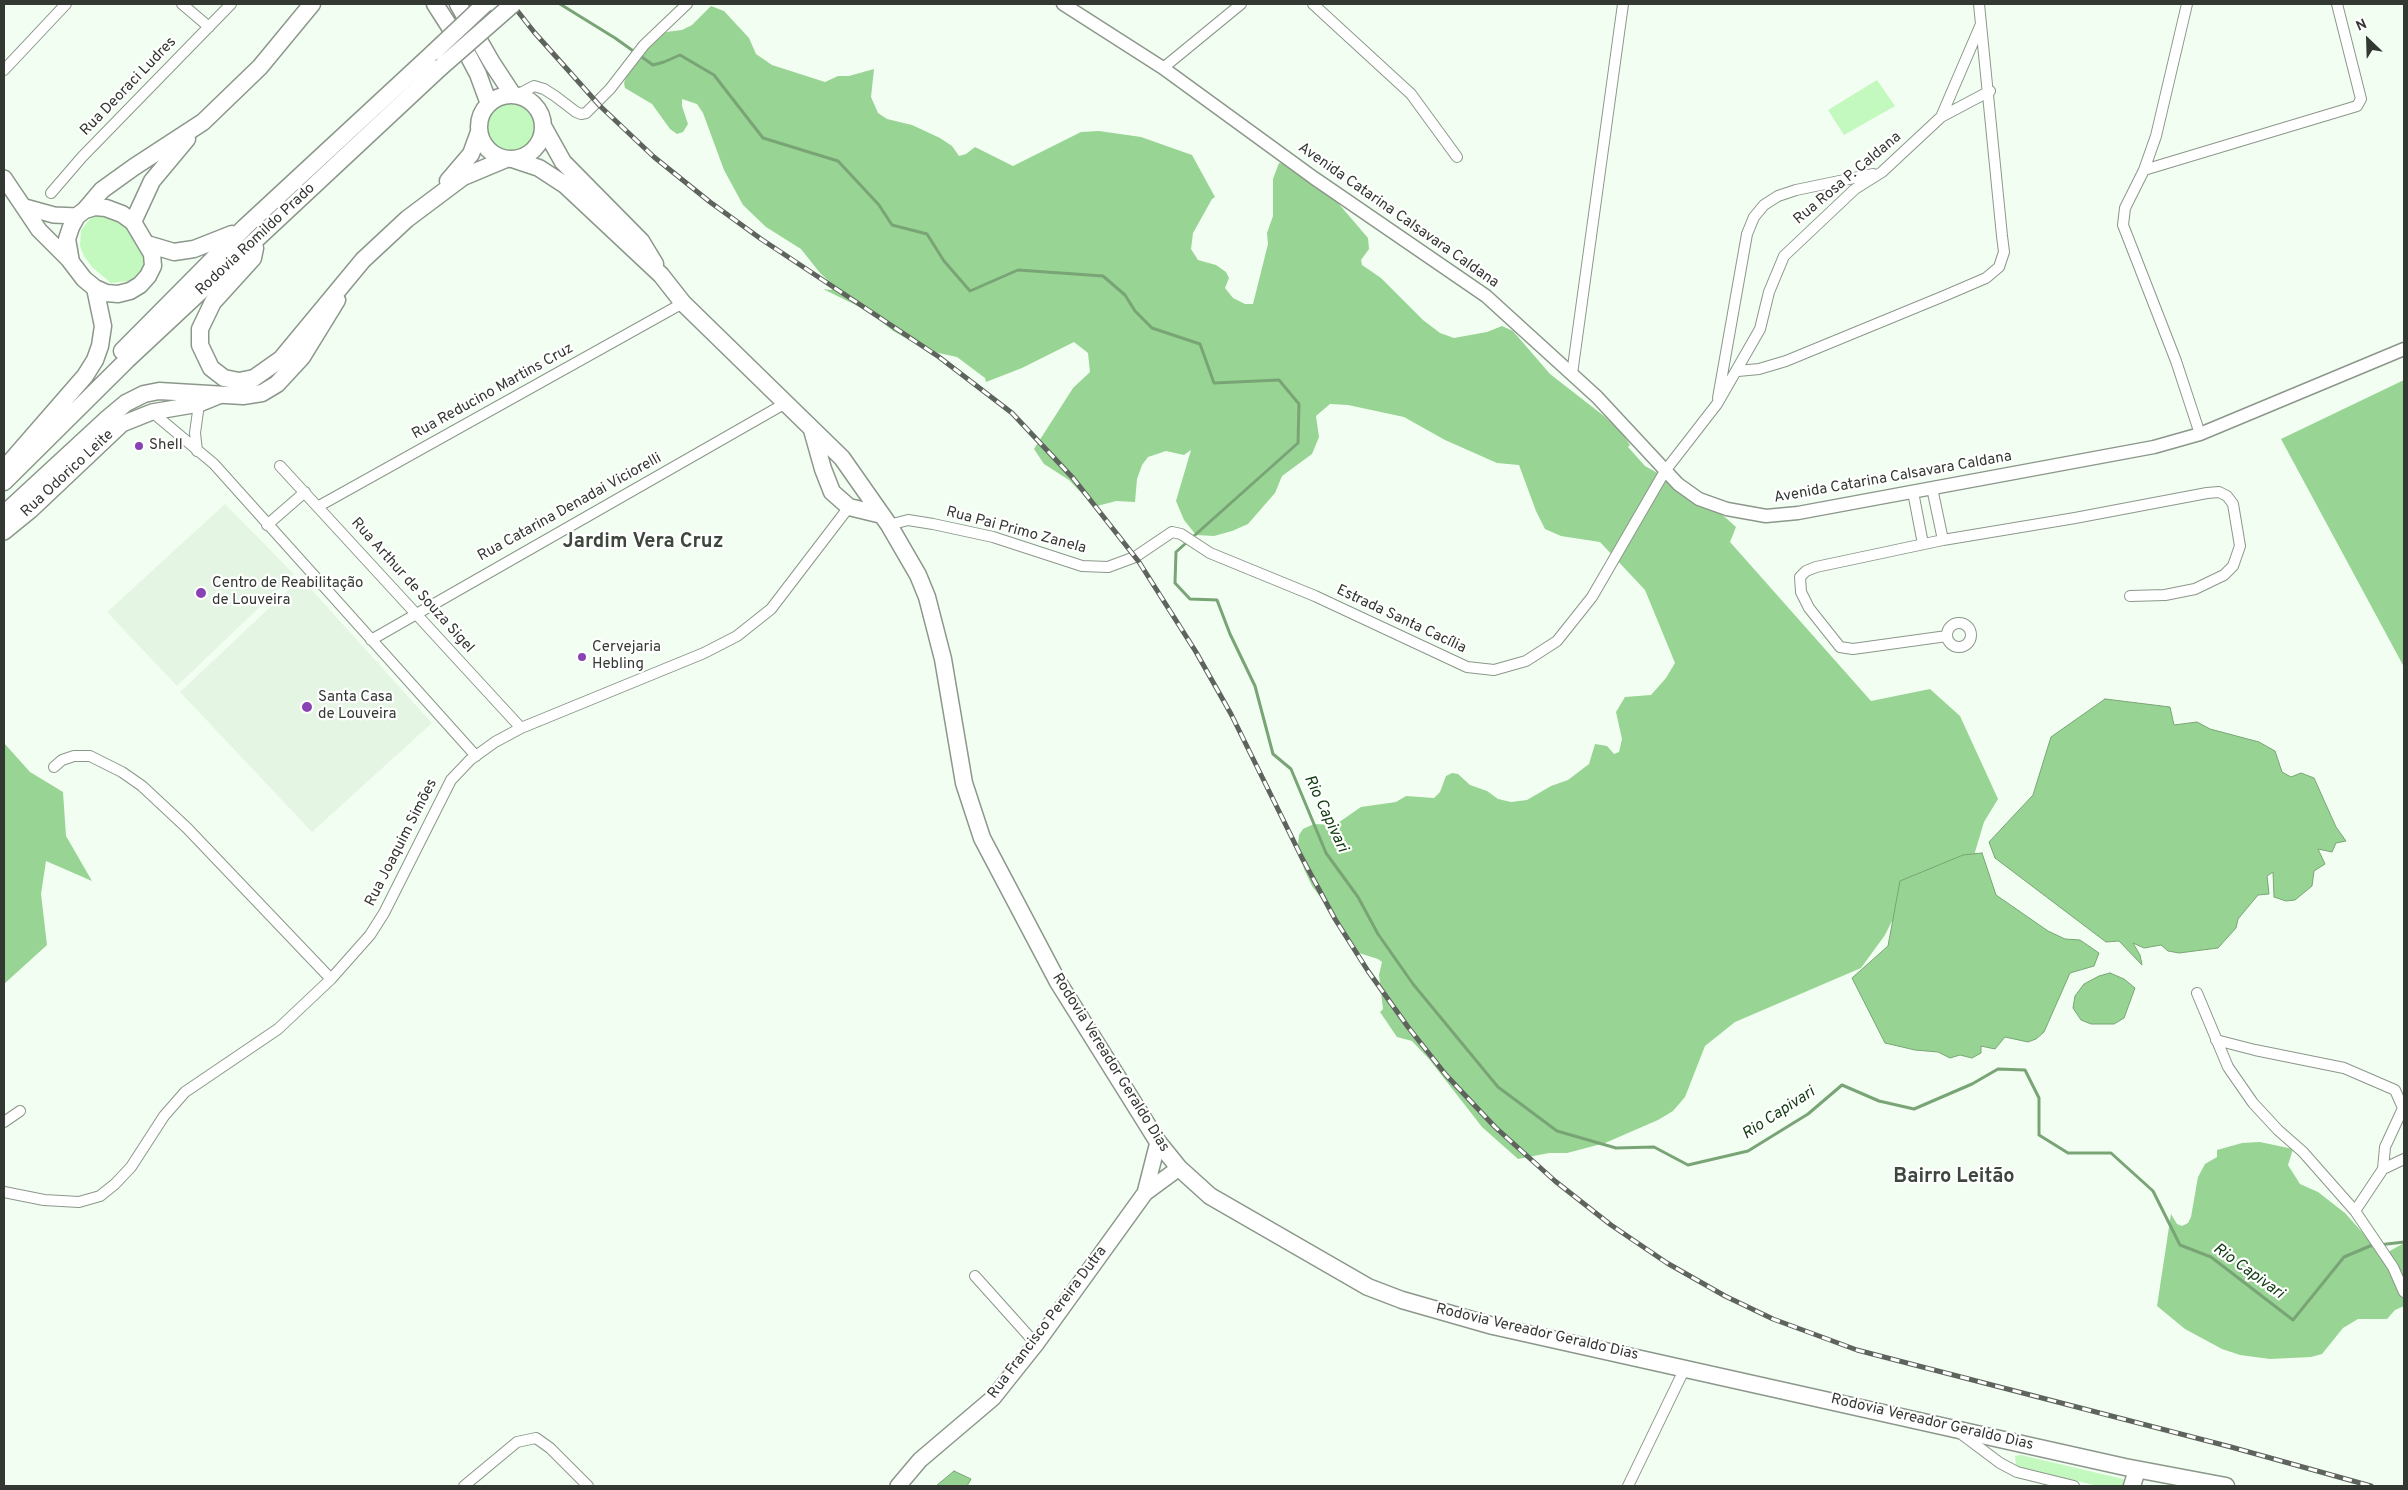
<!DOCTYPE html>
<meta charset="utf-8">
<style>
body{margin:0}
#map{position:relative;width:2408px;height:1490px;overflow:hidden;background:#f2fef1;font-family:Overpass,sans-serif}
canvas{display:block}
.frame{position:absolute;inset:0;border:5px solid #343833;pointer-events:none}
.north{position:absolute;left:2343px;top:15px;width:50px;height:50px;-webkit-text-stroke:4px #fff;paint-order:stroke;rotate:336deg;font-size:14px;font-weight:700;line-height:20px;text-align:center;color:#343833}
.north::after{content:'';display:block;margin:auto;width:18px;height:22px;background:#343833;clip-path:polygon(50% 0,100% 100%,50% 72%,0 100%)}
</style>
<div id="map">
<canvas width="2408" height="1490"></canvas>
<div class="frame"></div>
<div class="north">N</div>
</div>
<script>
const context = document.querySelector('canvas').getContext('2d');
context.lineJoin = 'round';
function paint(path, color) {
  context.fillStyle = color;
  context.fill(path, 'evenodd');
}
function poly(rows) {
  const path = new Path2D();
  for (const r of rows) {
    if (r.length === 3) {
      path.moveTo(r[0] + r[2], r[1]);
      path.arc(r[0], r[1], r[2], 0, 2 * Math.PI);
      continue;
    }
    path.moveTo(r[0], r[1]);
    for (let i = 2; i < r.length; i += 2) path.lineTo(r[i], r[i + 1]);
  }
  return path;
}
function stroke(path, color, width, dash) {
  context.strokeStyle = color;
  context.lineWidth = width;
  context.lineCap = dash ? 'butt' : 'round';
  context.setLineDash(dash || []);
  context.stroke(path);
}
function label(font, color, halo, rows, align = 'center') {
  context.font = font + ' Overpass,sans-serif';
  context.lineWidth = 4.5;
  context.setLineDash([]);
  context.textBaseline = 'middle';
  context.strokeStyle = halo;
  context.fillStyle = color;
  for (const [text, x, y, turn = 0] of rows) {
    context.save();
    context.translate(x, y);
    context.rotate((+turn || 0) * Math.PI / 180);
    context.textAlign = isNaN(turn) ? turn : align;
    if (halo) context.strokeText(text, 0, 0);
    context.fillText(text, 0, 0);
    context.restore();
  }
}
const built = poly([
 [225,504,294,574,177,686,107,612],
 [301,578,432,723,312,832,180,692]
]);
const green = poly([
 [1877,80,1895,106,1844,135,1828,110],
 [511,127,25],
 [98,215,114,216,139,238,145,260,143,269,130,281,111,283,92,267,84,256,80,246,81,230,91,218],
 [2021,1455,2123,1479,2127,1485,2098,1486,2016,1466,2015,1456]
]);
const forest = poly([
 [711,6,724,11,749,38,756,54,772,65,825,82,838,76,849,76,874,69,871,97,878,113,887,119,912,125,940,138,952,146,959,156,966,154,975,147,1013,166,1081,132,1099,131,1141,137,1192,155,1215,197,1212,199,1193,233,1191,249,1198,260,1216,265,1226,272,1229,278,1225,288,1233,298,1245,304,1253,304,1268,244,1267,233,1273,216,1273,179,1279,163,1306,166,1318,172,1326,181,1338,203,1368,238,1369,249,1361,260,1362,265,1381,278,1423,320,1440,333,1454,338,1487,332,1502,326,1513,331,1550,374,1604,416,1622,433,1630,445,1628,447,1645,466,1706,500,1736,527,1730,542,1871,701,1930,689,1960,716,1998,799,1984,822,1975,852,1977,870,1897,911,1885,935,1861,968,1735,1022,1705,1046,1685,1097,1673,1111,1658,1120,1605,1143,1567,1153,1549,1153,1518,1159,1482,1127,1429,1059,1412,1041,1397,1037,1380,1012,1383,1009,1379,975,1382,962,1378,959,1359,953,1351,946,1337,919,1312,886,1304,869,1298,846,1299,835,1303,829,1314,824,1335,825,1361,807,1396,802,1406,796,1434,798,1440,792,1446,776,1452,773,1458,774,1470,785,1487,791,1498,799,1511,802,1527,800,1551,786,1568,780,1589,764,1595,744,1607,746,1614,754,1619,752,1622,739,1616,712,1625,697,1651,695,1666,678,1675,663,1645,590,1600,542,1561,536,1545,529,1536,511,1519,465,1497,463,1445,440,1404,417,1348,405,1330,404,1316,416,1319,437,1312,454,1282,476,1275,493,1248,524,1232,531,1214,536,1196,535,1184,520,1176,501,1191,450,1184,455,1166,451,1148,457,1142,465,1137,479,1135,502,1116,501,1097,506,1088,500,1069,480,1044,464,1034,449,1073,388,1090,372,1088,353,1074,342,1022,368,986,382,985,378,957,357,929,351,893,331,868,311,823,289,831,290,835,287,820,273,801,249,766,227,743,205,724,170,703,113,697,104,682,99,682,106,688,124,683,132,677,134,670,129,652,104,625,88,624,83,627,74,641,52,666,32,682,30,692,25],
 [2404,380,2404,667,2281,439],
 [4,743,30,772,63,792,66,836,92,881,46,861,41,894,47,945,4,984],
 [2260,1142,2293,1149,2288,1165,2300,1184,2318,1192,2345,1213,2378,1250,2388,1252,2404,1243,2404,1306,2395,1310,2387,1319,2358,1319,2343,1328,2322,1354,2311,1357,2270,1359,2240,1355,2222,1349,2185,1329,2157,1306,2171,1214,2177,1224,2182,1226,2188,1223,2191,1217,2198,1177,2205,1164,2217,1157,2217,1150,2242,1143]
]);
const water = poly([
 [2105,699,2170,707,2174,725,2197,722,2210,729,2259,742,2275,751,2282,772,2291,777,2301,773,2314,778,2336,827,2346,841,2336,843,2332,852,2318,849,2325,864,2314,871,2312,886,2295,900,2286,901,2274,897,2273,872,2267,876,2269,894,2258,895,2238,919,2236,928,2218,948,2179,953,2168,951,2161,945,2144,948,2133,943,2140,955,2142,965,2119,941,2106,942,1995,858,1989,842,2033,795,2051,737,2105,699],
 [1982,853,1996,895,2048,931,2065,939,2080,940,2099,953,2094,966,2070,973,2044,1032,2036,1039,2028,1042,2005,1037,1995,1049,1981,1046,1981,1053,1972,1058,1960,1055,1950,1058,1938,1052,1915,1050,1885,1043,1852,978,1888,946,1900,881,1963,855,1982,853],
 [2110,973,2124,979,2135,988,2124,1018,2114,1024,2091,1024,2081,1020,2073,1008,2075,996,2084,984,2099,976,2110,973],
 [954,1471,971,1479,967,1486,936,1486,954,1471]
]);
const stream = poly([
 [560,4,615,38,653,65,664,62,680,55,714,75,763,138,838,161,879,205,892,225,927,234,944,261,970,291,1018,270,1103,276,1125,295,1135,311,1152,328,1200,344,1214,383,1279,380,1299,404,1298,443,1176,552,1175,583,1190,599,1217,600,1230,634,1255,686,1273,754,1291,769,1326,853,1358,897,1378,934,1413,984,1498,1087,1557,1131,1616,1148,1654,1147,1688,1165,1748,1151,1808,1114,1842,1085,1879,1101,1914,1109,1972,1084,1998,1069,2025,1070,2039,1098,2039,1135,2068,1153,2111,1153,2153,1191,2180,1245,2211,1257,2293,1320,2344,1257,2370,1246,2404,1242]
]);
const minor = poly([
 [182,4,209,27],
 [1313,4,1411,94,1457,157],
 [2187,4,2156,136,2144,170,2125,208,2123,225,2176,361,2200,434],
 [1163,68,1241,4],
 [4,70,66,4],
 [517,95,534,86,544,89,555,96,576,112,581,114,586,113,610,89,644,45,687,4],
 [1941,117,1981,24],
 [2144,170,2357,106,2361,99,2337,4],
 [51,193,82,157,231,4],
 [1738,371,1759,369,1786,361,1944,296,1986,278,1999,267,2004,252,2002,236,1979,4],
 [1572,374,1623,4],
 [1718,398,1747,234,1754,217,1764,205,1778,196,1796,190,1873,174],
 [152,412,214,464,476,756],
 [197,451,195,433,199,404],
 [280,466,521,728],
 [1932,488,1943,540],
 [1913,492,1923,544],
 [319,506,683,303],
 [267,525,305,492],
 [889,525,908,520,933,524,993,537,1082,566,1108,567,1135,557,1172,532,1181,534,1210,553,1315,596,1467,667,1494,670,1526,661,1557,641,1592,597,1665,471,1717,404,1760,329,1769,292,1784,256,1855,189,1882,172,1941,117,1990,91],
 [1959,635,12],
 [1947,636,1853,649,1840,647,1809,608,1801,592,1800,577,1806,571,1816,567,1943,540,2075,518,2207,493,2219,492,2227,496,2233,504,2240,546,2233,566,2224,575,2195,589,2165,595,2130,596],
 [371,640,784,404],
 [54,767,62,760,74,756,90,756,122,772,142,786,187,828,331,979],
 [2197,993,2228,1067,2253,1103,2278,1130,2303,1152,2355,1211,2393,1267,2404,1292],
 [2216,1040,2255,1050,2344,1068,2395,1090,2403,1108],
 [4,1122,20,1111],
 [2383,1169,2404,1159],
 [4,1192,44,1200,79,1202,100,1196,115,1184,131,1167,164,1116,185,1092,278,1029,331,979,370,935,384,913,451,780,470,760,495,742,521,728,704,653,737,636,771,609,849,507],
 [2355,1211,2383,1169,2385,1147,2404,1106],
 [975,1276,1036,1344],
 [1960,1433,2000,1463,2017,1472,2074,1486],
 [464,1486,517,1442,536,1438,550,1448,588,1486],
 [1628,1486,1685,1368]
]);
const tertiary = poly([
 [1063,4,1163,68,1314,178,1486,296,1597,397,1678,484,1699,499,1727,509,1766,516,1798,513,2154,447,2200,434,2404,349]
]);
const secondary = poly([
 [4,178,39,230,71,262],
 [25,207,54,215,77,216],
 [4,532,31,510,122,424,152,412,199,404,221,395],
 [1145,1193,1158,1142],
 [898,1486,920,1460,993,1398,1036,1344,1145,1193,1179,1168]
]);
const primary = poly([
 [435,4,469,57,478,74,489,104],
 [458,4,492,63,513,95],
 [511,127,32],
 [544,128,563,162,641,241,655,264],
 [515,160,539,168,565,185,661,275,683,303,842,458,889,525,918,575,927,597,943,659,964,783,982,838,1058,982,1158,1142,1179,1168,1210,1196,1368,1287,1402,1300,1493,1326,2125,1467,2226,1486],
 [448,181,471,154,479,132],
 [95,207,106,208,122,214,133,222,152,254,153,266,148,276,140,285,130,291,118,294,106,293,95,288,84,279,71,262,67,239,71,227,77,216,85,210,95,207],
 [85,210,102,190,134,167,203,122,260,67,312,4],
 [133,222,152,181,187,139],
 [147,244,174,252,194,249,232,234],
 [255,248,253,258,213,302,200,329,200,345,211,368,224,378,239,381,254,378,281,359,363,260,407,219,463,177,506,159],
 [122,351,245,227,434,52],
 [812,430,823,469,832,492,849,507,882,515],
 [4,469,85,376,95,360,100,346,103,326,95,288],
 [4,482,127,360,441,67],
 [4,514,108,418,126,403,144,394,159,391,243,396,262,393,277,384,302,357,337,300],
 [2132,1486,2137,1470]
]);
const rail = poly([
 [512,4,534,32,600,106,654,157,710,202,761,239,939,357,1012,413,1073,478,1139,562,1196,652,1231,714,1302,858,1335,919,1368,971,1408,1027,1446,1075,1495,1127,1555,1181,1611,1225,1667,1263,1725,1296,1773,1319,1857,1350,2231,1447,2371,1486]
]);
const primaryBridge = poly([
 [434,52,485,4],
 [441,67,513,4]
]);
const markers = [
 [139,446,5,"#8942b4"],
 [201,593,6,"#8942b4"],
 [582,657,5,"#8942b4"],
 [307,707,6,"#8942b4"]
];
const streetNames = [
 ["Rua Deoraci Ludres",129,87,-46],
 ["Rua Rosa P. Caldana",1848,179,-40],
 ["Avenida Catarina Calsavara Caldana",1398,216,35],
 ["Rodovia Romildo Prado",256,240,-43],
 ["Rua Reducino Martins Cruz",493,392,-29],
 ["Rua Odorico Leite",68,474,-43],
 ["Avenida Catarina Calsavara Caldana",1893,478,-10],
 ["Rua Catarina Denadai Viciorelli",570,508,-29],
 ["Rua Pai Primo Zanela",1016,531,15],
 ["Rua Arthur de Souza Sigel",412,586,48],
 ["Estrada Santa Cacília",1401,620,25],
 ["Rua Joaquim Simões",402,843,-63],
 ["Rodovia Vereador Geraldo Dias",1110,1063,58],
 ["Rua Francisco Pereira Dutra",1048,1323,-53],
 ["Rodovia Vereador Geraldo Dias",1537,1333,13],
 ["Rodovia Vereador Geraldo Dias",1932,1423,13]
];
const poiNames = [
 ["Shell",149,446],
 ["Centro de Reabilitação",212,584],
 ["de Louveira",212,601],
 ["Cervejaria",592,648],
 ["Hebling",592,665],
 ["Santa Casa",318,698],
 ["de Louveira",318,715]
];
const waterNames = [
 ["Rio Capivari",1325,814,65],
 ["Rio Capivari",1779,1114,-33],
 ["Rio Capivari",2248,1272,36]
];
const districtNames = [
 ["Jardim Vera Cruz",643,543],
 ["Bairro Leitão",1954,1178]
];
paint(built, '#e4f6e3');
paint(green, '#c3f9bf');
paint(forest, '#98d493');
paint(water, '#97d493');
stroke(water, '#79a576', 1);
stroke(stream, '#79a576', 3);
stroke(minor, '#8c978b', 12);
stroke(tertiary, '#8c978b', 15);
stroke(secondary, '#8c978b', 18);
stroke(primary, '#8c978b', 19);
stroke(minor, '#fff', 10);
stroke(tertiary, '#fff', 12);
stroke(secondary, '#fff', 15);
stroke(primary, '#fff', 16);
stroke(rail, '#5e645d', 5);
stroke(rail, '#fff', 3, [9]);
stroke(primaryBridge, '#8c978b', 19, []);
stroke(primaryBridge, '#fff', 16);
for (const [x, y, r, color] of markers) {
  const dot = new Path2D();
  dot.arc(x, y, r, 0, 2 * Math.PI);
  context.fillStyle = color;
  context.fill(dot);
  stroke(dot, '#fff', 2);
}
label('15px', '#343833', '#fff', streetNames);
label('15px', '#343833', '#fff', poiNames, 'left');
label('italic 16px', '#0f390f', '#fff', waterNames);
label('bold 20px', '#3d473d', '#fff', districtNames);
</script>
